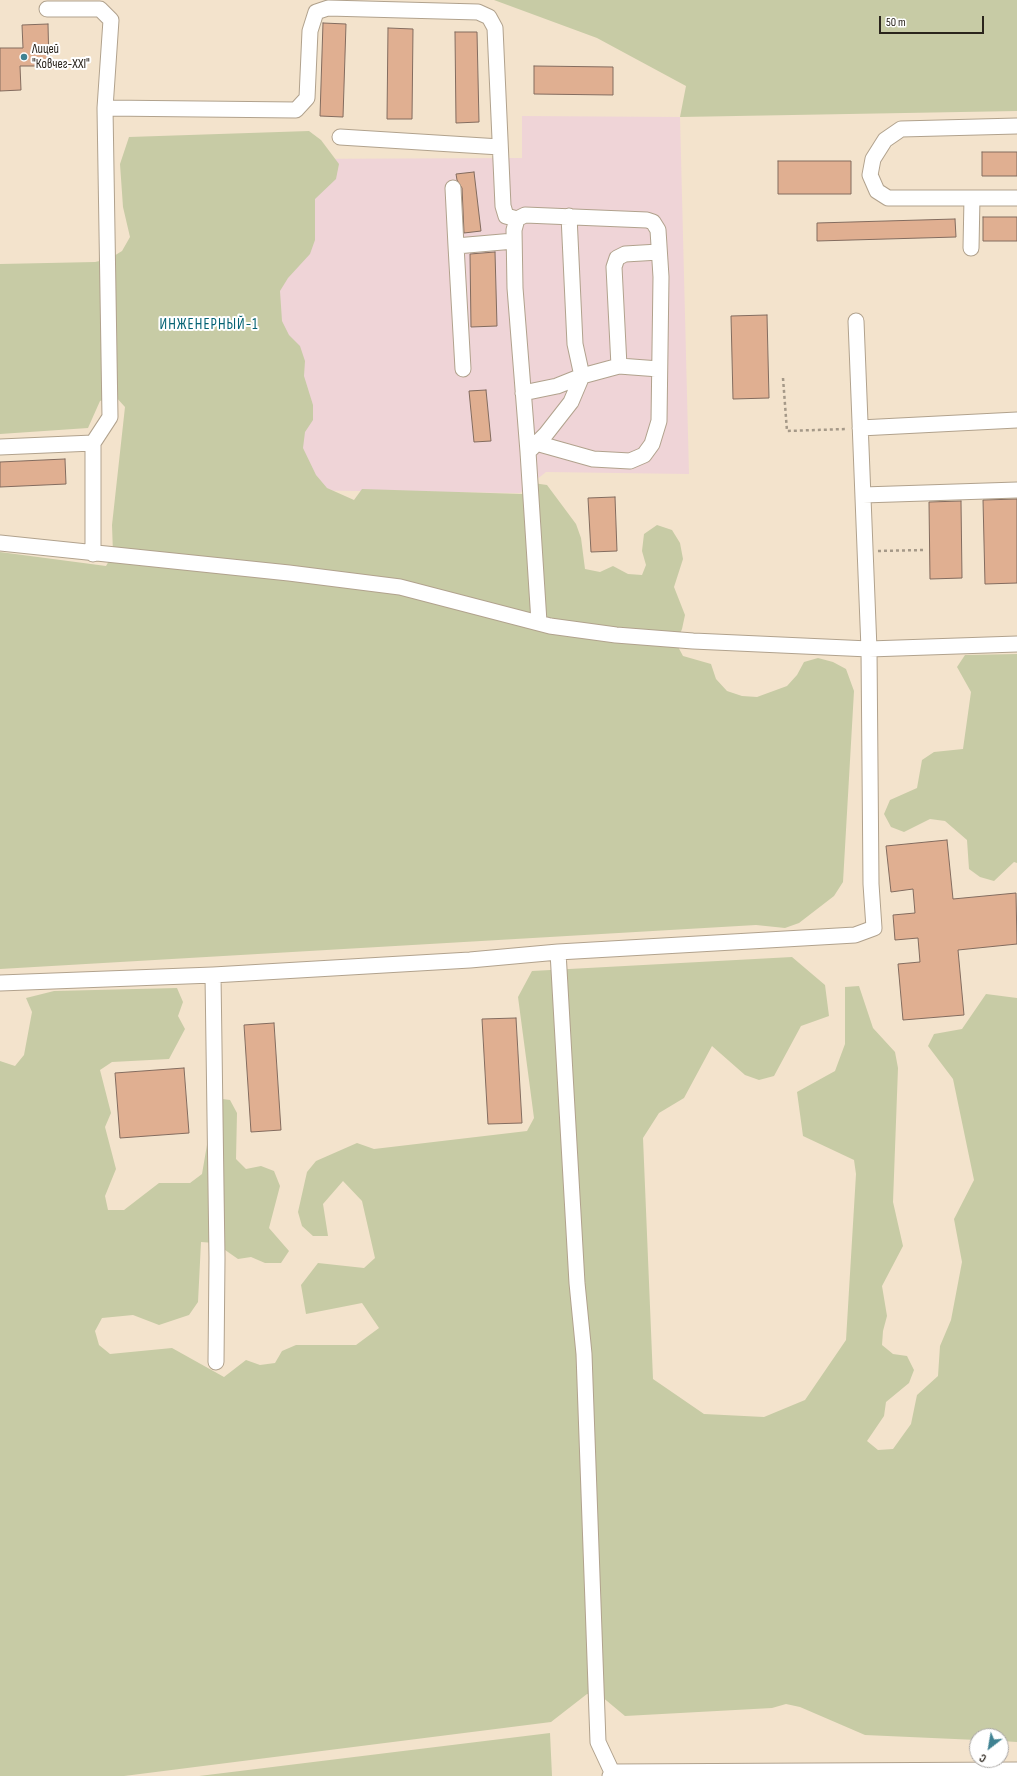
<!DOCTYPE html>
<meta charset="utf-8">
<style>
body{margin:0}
#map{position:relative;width:1017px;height:1776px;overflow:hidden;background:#f3e3cc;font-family:"Sofia Sans Condensed",sans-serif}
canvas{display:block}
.north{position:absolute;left:969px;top:1728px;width:40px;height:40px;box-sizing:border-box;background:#fff;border:1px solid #aaa7a4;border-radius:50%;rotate:211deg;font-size:11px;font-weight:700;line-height:16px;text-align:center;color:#2a241c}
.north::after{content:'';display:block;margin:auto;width:14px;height:18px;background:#3f8292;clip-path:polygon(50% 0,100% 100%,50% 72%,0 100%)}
.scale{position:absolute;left:879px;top:16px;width:105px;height:18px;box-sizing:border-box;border:2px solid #2a241c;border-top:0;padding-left:5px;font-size:12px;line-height:14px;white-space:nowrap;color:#2a241c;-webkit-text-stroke:3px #fff;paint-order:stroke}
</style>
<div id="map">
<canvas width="1017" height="1776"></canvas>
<div class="north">С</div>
<div class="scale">50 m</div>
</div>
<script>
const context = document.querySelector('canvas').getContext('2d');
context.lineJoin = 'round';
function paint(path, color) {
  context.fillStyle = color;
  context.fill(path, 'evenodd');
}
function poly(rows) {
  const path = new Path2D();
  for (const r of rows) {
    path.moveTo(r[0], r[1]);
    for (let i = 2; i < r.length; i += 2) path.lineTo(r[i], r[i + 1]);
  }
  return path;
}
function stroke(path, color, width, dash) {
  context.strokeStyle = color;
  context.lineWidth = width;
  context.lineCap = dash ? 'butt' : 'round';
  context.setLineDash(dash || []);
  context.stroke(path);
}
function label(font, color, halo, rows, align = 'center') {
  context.font = font + ' "Sofia Sans Condensed",sans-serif';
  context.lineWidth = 4;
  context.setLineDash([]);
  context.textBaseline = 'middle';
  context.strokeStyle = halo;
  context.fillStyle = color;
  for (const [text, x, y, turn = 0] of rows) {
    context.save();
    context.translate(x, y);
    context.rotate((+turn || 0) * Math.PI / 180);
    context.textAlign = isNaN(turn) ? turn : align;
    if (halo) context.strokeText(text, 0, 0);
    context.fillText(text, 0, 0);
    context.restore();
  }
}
const industrial = poly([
 [522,116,680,117,689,474,546,472,520,493,281,490,277,159,522,158]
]);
const green = poly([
 [494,0,1017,0,1017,111,680,117,686,86,597,38],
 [309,131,321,140,339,164,336,179,315,199,315,240,310,254,288,278,280,291,282,321,289,335,300,346,305,361,304,376,313,405,313,420,305,432,303,448,316,475,327,488,354,500,362,489,522,494,533,483,547,485,576,524,581,538,585,569,600,572,613,566,628,574,642,575,646,565,642,551,644,534,657,525,672,530,680,543,683,559,674,587,685,615,682,629,676,643,683,656,711,664,716,679,727,691,742,696,757,697,787,686,797,675,804,662,818,658,833,662,846,669,854,691,843,882,834,896,799,923,785,928,756,925,0,969,0,552,106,566,113,554,112,525,125,407,115,396,100,401,88,428,0,434,0,264,95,262,109,259,122,251,130,237,123,207,120,164,129,137],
 [1017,654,1017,863,1014,862,994,881,980,877,969,869,967,840,945,821,930,819,904,832,891,827,884,814,890,800,917,788,922,760,934,752,963,749,971,692,957,667,965,655],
 [792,957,825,985,829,1016,801,1026,774,1076,759,1080,745,1075,712,1046,684,1098,659,1113,643,1138,653,1379,704,1414,764,1417,805,1400,846,1340,856,1174,854,1160,803,1136,797,1092,835,1071,845,1044,845,987,859,986,873,1028,895,1052,898,1068,893,1202,903,1246,882,1286,887,1316,883,1331,882,1345,893,1354,907,1356,914,1370,909,1383,886,1402,884,1416,867,1441,878,1450,893,1449,911,1424,917,1395,938,1376,940,1346,951,1320,962,1262,954,1219,974,1180,953,1079,928,1046,934,1034,962,1029,986,994,1017,998,1017,1742,1001,1741,1001,1736,977,1736,977,1740,865,1735,800,1707,786,1704,772,1708,625,1716,601,1696,587,1694,551,1722,124,1776,0,1776,0,1061,15,1066,24,1055,32,1012,26,998,54,991,177,988,183,1002,178,1016,185,1029,169,1059,112,1062,100,1070,111,1113,105,1127,116,1169,105,1196,108,1210,124,1210,159,1183,190,1183,202,1174,215,1098,230,1100,237,1113,236,1159,246,1169,261,1166,274,1171,280,1186,269,1228,289,1251,281,1263,265,1263,251,1257,238,1259,215,1243,201,1242,198,1302,189,1315,159,1325,133,1315,102,1318,95,1331,99,1345,110,1354,172,1348,224,1377,246,1360,260,1365,275,1363,282,1351,296,1345,356,1345,379,1328,362,1303,306,1314,301,1285,318,1263,364,1268,375,1258,362,1201,343,1181,323,1204,328,1236,313,1236,302,1226,298,1212,307,1172,316,1161,357,1143,374,1149,527,1131,534,1118,518,997,532,971],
 [550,1733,552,1776,199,1776]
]);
const building = poly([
 [323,23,346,24,343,117,320,116,323,23],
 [48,24,49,66,20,66,21,90,0,91,0,48,23,48,22,25,48,24],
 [388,28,413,29,412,119,387,119,388,28],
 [455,32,477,32,479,122,456,123,455,32],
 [534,66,613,67,613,95,534,94,534,66],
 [982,152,1017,152,1017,176,982,176,982,152],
 [778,161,851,161,851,194,778,194,778,161],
 [474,172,481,231,464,233,462,188,457,180,456,174,474,172],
 [983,217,1017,217,1017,241,983,241,983,217],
 [955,219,956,237,817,241,817,223,955,219],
 [495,252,497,326,471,327,470,254,495,252],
 [767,315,769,398,733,399,731,316,767,315],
 [486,390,491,441,474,442,469,391,486,390],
 [65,459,66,484,0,487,0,462,65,459],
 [615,497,617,551,591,552,588,498,615,497],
 [1017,499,1017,583,985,584,983,500,1017,499],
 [961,501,962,578,930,579,929,502,961,501],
 [947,840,953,899,1016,893,1017,944,958,950,964,1015,903,1020,898,964,920,962,918,938,895,940,893,915,915,913,913,889,891,892,886,846,947,840],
 [516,1018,522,1123,488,1124,482,1019,516,1018],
 [274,1023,281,1130,251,1132,244,1025,274,1023],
 [184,1068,189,1133,120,1138,115,1073,184,1068]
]);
const path = poly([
 [783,378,787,431,847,429],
 [878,551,923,550]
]);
const minor = poly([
 [47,9,100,9,111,20,105,108,110,417,93,443,93,554],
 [105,108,296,110,307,98,310,31,316,12,328,8,478,12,489,17,495,28,503,206,506,216,517,219],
 [1017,126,901,129,885,140,873,159,870,175,877,191,888,198,1017,198],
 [340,137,500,147],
 [453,188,456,246],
 [971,248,972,198],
 [619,366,614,267,617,258,625,254,659,252],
 [463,369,456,246,514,241],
 [523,393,557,386,582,376,619,366,659,369],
 [860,428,1017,420],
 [0,447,93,443],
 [528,452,515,288,514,230,517,219,525,215,647,220,653,222,658,230,661,277,659,421,652,444,644,455,630,461,593,459,536,443],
 [863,495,1017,490],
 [0,543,289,573,400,587,550,626,616,635,693,641,869,649,1017,644],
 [539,622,528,452,546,434,571,402,582,376,575,344,569,216],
 [558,952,577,1283,584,1354,598,1742,612,1772],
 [213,975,217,1258,216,1362],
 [0,983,213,975,470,960,558,952,855,935,874,928,871,884,869,649,856,321],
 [610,1776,612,1772,1017,1770]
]);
const markers = [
 [24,57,4,"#3f8292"]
];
const poiNames = [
 ["Лицей",32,50],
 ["\"Ковчег-XXI\"",32,65]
];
const quarterNames = [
 ["ИНЖЕНЕРНЫЙ-1",209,325]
];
paint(industrial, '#efd4d7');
paint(green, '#c7cba5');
paint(building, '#e0af91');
stroke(building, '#836c5f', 1);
stroke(minor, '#b1a28d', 17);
stroke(path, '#a59988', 2.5, [3, 3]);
stroke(minor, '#fff', 15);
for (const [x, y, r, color] of markers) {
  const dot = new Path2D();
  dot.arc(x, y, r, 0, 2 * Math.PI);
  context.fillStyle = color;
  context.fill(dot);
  stroke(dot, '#fff', 1.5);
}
label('13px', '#2a241c', '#fff', poiNames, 'left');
context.letterSpacing = '1px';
label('15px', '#046274', '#fff', quarterNames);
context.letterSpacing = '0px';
</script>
